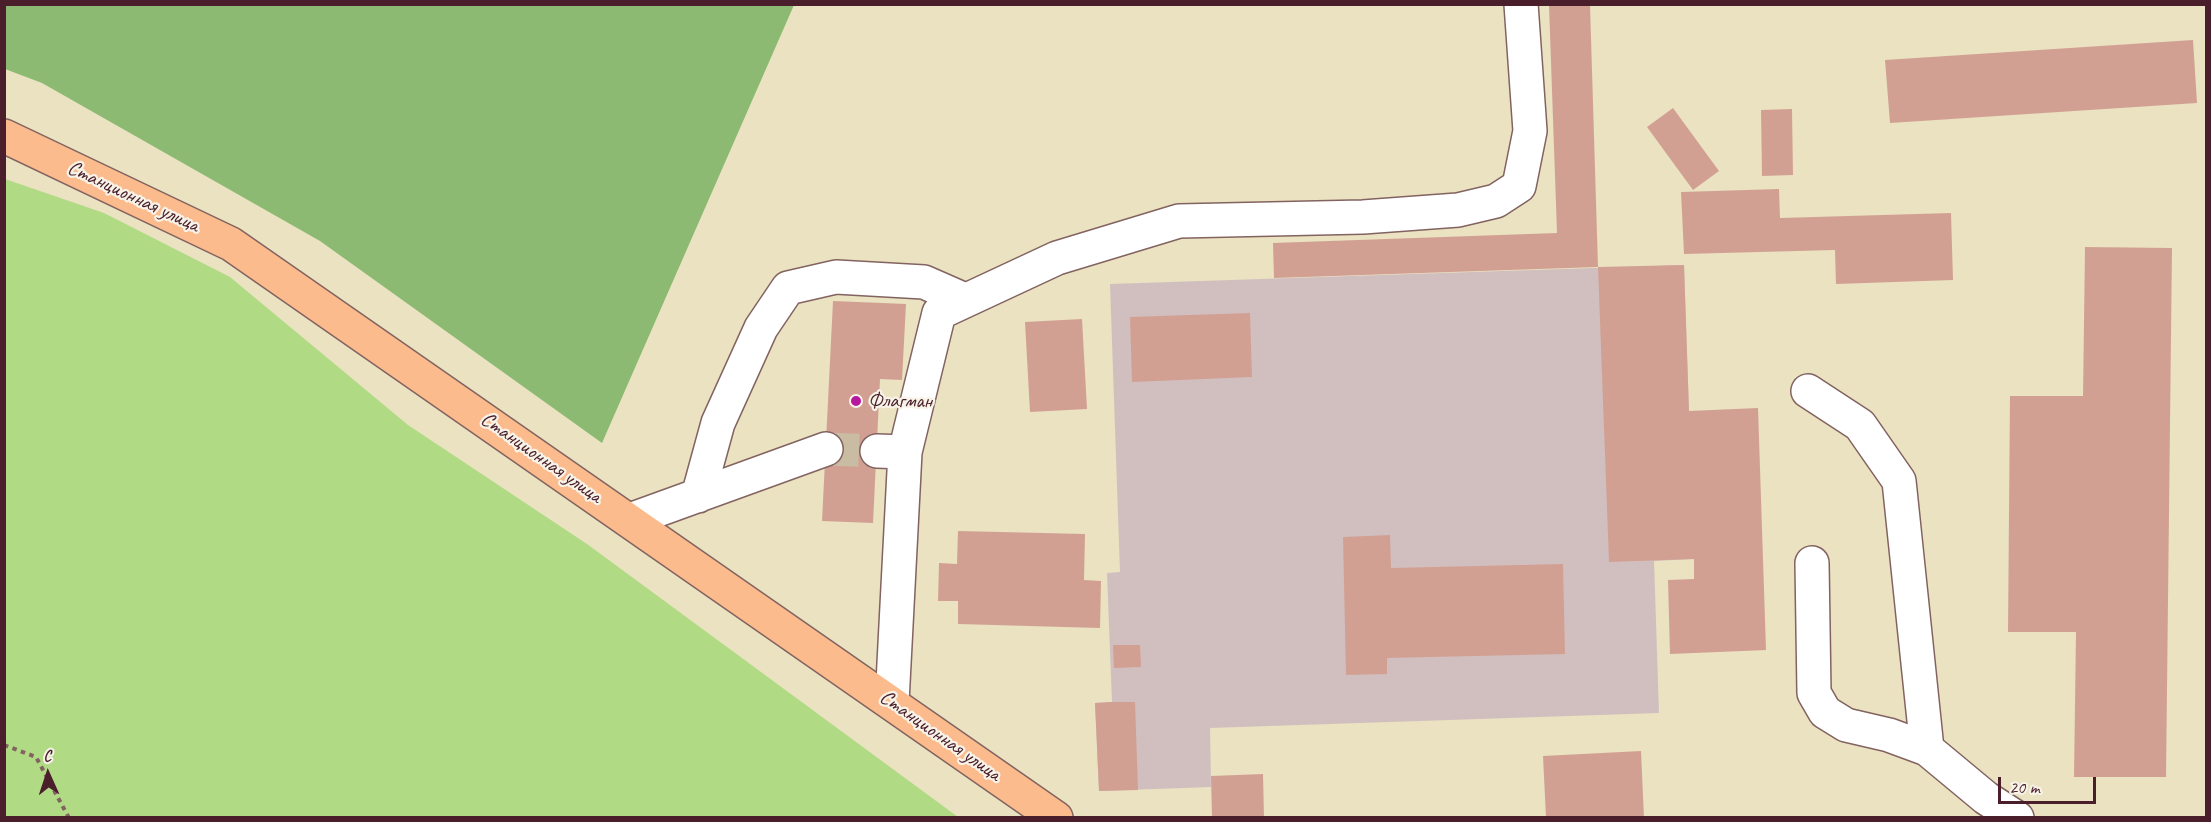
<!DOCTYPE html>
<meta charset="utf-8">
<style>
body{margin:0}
#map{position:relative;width:2211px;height:822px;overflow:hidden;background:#eae2c1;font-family:Caveat,sans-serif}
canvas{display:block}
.frame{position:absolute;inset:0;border:6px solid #4a1f2b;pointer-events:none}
.north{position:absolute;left:18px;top:744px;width:60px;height:60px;-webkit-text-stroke:4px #f7f3e8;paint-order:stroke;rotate:357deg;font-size:16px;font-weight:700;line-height:24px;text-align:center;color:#4a1f2b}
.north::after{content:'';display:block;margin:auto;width:21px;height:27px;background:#4a1f2b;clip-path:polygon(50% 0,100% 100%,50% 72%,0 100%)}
.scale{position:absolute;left:1998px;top:777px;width:98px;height:27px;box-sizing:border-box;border:3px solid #4a1f2b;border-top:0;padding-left:8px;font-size:18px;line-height:21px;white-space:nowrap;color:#4a1f2b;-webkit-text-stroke:4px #f7f3e8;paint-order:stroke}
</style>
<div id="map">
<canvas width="2211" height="822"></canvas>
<div class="frame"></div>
<div class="north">С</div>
<div class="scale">20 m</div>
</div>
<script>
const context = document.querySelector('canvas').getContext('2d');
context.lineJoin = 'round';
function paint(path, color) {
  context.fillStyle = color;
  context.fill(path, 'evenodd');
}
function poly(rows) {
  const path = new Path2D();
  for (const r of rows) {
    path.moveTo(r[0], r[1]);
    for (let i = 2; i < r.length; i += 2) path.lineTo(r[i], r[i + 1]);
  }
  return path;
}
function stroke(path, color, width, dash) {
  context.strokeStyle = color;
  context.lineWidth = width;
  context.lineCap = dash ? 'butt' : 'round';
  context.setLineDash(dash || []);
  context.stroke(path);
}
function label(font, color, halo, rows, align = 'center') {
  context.font = font + ' Caveat,sans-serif';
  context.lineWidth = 4.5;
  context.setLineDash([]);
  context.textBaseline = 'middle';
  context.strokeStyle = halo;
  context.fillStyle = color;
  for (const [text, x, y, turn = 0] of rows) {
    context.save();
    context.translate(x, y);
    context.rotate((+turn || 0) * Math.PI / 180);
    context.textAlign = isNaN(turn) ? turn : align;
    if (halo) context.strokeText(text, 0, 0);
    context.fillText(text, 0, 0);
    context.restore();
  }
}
const industrial = poly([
 [1684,265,1694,559,1654,561,1659,713,1210,728,1211,787,1099,791,1095,703,1112,702,1107,573,1120,572,1110,284]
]);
const green = poly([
 [5,179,104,213,230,277,408,425,587,544,958,817,5,817]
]);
const forest = poly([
 [4,5,5,4,794,5,602,443,320,241,42,83,5,69]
]);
const building = poly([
 [1549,5,1590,5,1598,267,1274,278,1273,243,1557,233],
 [2193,40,2197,103,1890,123,1885,60],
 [1673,108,1719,171,1693,190,1647,127],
 [1792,109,1793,175,1762,176,1761,110],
 [1779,189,1780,218,1951,213,1953,280,1836,284,1835,250,1684,254,1681,192],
 [2085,247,2172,248,2166,777,2074,777,2076,632,2008,632,2010,396,2083,396],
 [1684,265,1689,411,1758,408,1766,650,1670,654,1668,580,1694,579,1694,559,1609,562,1598,267],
 [833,301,906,304,902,380,880,379,873,523,822,521],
 [1250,313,1252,377,1132,382,1130,317],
 [1082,319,1087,409,1030,412,1025,322],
 [958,531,1085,534,1084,580,1101,581,1100,628,958,624,958,601,938,601,939,563,957,564],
 [1390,535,1391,568,1563,564,1565,654,1387,658,1387,674,1346,675,1343,537],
 [1113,645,1140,645,1141,667,1114,668],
 [1112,702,1135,702,1138,790,1099,791,1095,703],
 [1641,751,1644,818,1546,818,1543,756],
 [1263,774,1264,818,1212,818,1211,776]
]);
const minorTunnel = poly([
 [826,449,877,451]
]);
const path = poly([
 [4,745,36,757,69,818]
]);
const minor = poly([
 [1808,391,1860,425,1899,481,1927,749],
 [877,451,905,452,892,702],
 [905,452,939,313,1057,258,1179,221,1363,217,1458,210,1496,201,1519,186,1530,131,1521,4],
 [698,496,718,423,761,328,788,288,836,277,924,282,965,300],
 [630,520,826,449],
 [1812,563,1814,693,1825,712,1846,725,1889,735,1927,749,1986,798,2017,818]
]);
const major = poly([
 [4,136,231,244,1056,818]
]);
const markers = [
 [856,401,6,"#b5179e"]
];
const streetNames = [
 ["Станционная улица",133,197,25],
 ["Станционная улица",541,458,35],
 ["Станционная улица",940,736,35]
];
const poiNames = [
 ["Флагман",868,401]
];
paint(industrial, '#d1bfbf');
paint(green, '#b1da85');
paint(forest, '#8cba72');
paint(building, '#d2a093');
stroke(minorTunnel, '#cabba3', 33, [33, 16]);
stroke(minor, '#826360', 36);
stroke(major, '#826360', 36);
stroke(path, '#826360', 4, [4.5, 4.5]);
stroke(minor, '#fff', 33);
stroke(major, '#fbbb8c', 33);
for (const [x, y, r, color] of markers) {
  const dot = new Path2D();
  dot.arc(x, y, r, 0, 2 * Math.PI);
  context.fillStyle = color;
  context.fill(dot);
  stroke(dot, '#f7f3e8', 2);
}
label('21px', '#4a1f2b', '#f7f3e8', streetNames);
label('21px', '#4a1f2b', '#f7f3e8', poiNames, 'left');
</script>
